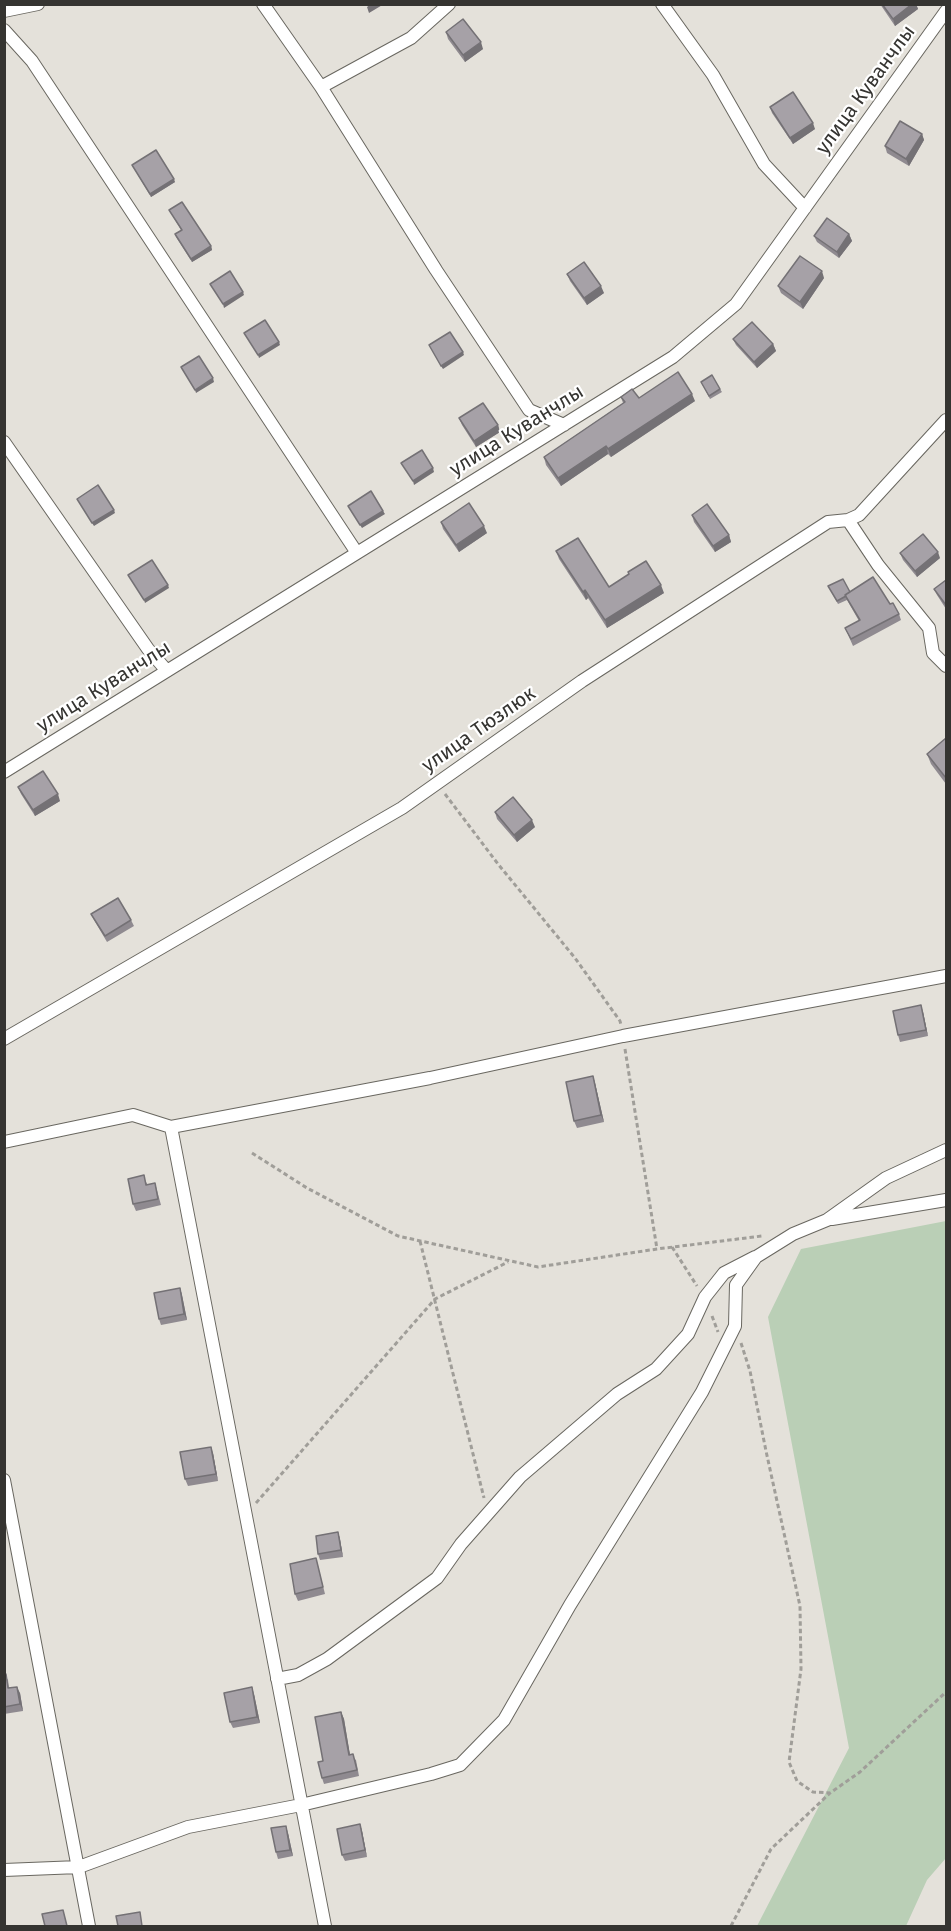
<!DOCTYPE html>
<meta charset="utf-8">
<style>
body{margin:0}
#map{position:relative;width:951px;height:1931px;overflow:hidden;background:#e4e1da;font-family:"Fira Sans",sans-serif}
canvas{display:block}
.frame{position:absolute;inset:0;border:6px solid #353431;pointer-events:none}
</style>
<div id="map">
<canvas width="951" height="1931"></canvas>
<div class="frame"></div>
</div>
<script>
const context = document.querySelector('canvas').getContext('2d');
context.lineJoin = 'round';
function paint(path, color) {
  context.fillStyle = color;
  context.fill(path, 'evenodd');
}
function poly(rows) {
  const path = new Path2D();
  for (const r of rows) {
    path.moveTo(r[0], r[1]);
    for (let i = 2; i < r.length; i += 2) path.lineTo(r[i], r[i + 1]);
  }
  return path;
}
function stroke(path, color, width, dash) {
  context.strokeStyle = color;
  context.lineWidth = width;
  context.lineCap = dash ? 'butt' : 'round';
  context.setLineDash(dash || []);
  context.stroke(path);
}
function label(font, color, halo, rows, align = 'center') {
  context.font = font + ' "Fira Sans",sans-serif';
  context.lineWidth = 4.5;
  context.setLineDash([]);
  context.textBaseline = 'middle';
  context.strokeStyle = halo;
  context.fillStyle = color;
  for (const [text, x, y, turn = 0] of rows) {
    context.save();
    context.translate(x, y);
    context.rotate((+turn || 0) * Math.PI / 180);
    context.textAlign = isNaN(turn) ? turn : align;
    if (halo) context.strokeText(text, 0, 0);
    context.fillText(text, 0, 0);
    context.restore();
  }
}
const green = poly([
 [946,1221,946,1858,927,1880,906,1926,757,1926,849,1748,768,1317,801,1249]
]);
const path = poly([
 [445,794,498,864,575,958,620,1021,621,1025],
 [625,1049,657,1249],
 [252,1153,307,1188,398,1236,538,1267,657,1249,762,1236],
 [420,1241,484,1498],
 [672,1247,697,1286],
 [712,1316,718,1332],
 [741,1343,750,1371,766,1451,800,1606,801,1669,789,1762,797,1781,813,1792,830,1793,860,1772,946,1692],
 [256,1503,435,1299,508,1262],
 [731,1926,771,1849,830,1793]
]);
const minor = poly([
 [263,4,321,87,436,270,529,410,564,425],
 [662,4,713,75,764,164,805,208],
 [4,11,38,4],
 [4,30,32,61,357,553],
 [321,87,411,38,449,4],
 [4,442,148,649,167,671],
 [848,520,878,565,929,628,933,653,946,666],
 [4,772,673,357,736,304,946,11],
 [4,1039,402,808,582,681,828,522,848,520,859,515,946,420],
 [171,1127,325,1926],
 [4,1142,133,1115,171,1127,430,1078,623,1036,946,976],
 [832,1219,946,1200],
 [4,1480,89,1926],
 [277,1679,298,1675,327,1659,437,1578,461,1544,520,1477,617,1394,656,1369,688,1334,705,1297,724,1273,755,1257],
 [4,1870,79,1867,188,1827,301,1805,431,1774,460,1765,504,1720,570,1605,702,1392,735,1326,736,1285,756,1257,793,1234,827,1220,886,1178,946,1150]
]);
const wall = poly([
 [880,4,916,4,918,9,895,26],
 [446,32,483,49,465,62,448,39],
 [770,107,815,129,793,144,772,113],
 [922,134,924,140,909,166,887,153,885,146],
 [132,165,175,182,151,197],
 [169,210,211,246,212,250,192,262,176,237,175,234,181,230],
 [849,234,852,241,839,258,817,242,814,236],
 [567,274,604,293,587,305,570,281],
 [824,278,803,309,781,293,778,286],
 [733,339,773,344,776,351,757,368,736,345],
 [701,382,720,389,722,392,710,399],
 [621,397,695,401,611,457,608,454,561,486,546,465,544,457,623,403],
 [459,418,498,425,500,432,476,447,462,425],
 [692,515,729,535,731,542,715,552,694,522],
 [441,522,487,533,459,552,443,529],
 [556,551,609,587,664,593,607,628,588,598,586,600,559,559],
 [900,553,940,558,917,577,903,560],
 [946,580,946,609,937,595,934,589],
 [828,586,850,592,890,604,899,614,901,620,853,646,845,628,859,621,847,600,838,604],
 [946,738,946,784,931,764,927,754],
 [18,787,60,801,35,816,21,794],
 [495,812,535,827,517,842,497,819],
 [91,914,131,920,134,926,107,942,94,920],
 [923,1012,928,1036,900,1042,898,1035],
 [593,1076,595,1083,604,1122,577,1128,574,1121],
 [147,1182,147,1185,155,1183,161,1205,136,1211,133,1204],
 [180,1288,182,1295,187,1320,161,1325,159,1319],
 [213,1453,218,1481,188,1486,185,1479],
 [338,1532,340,1539,343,1557,320,1560,318,1554],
 [316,1558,325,1594,298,1601,295,1594],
 [4,1674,8,1680,9,1688,20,1693,23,1711,4,1714],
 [254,1694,260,1723,233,1728,230,1722],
 [341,1712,344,1719,350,1755,356,1760,359,1776,324,1784,322,1778,323,1761],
 [360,1824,362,1831,367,1857,345,1861,342,1855],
 [288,1833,293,1856,278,1859,276,1852]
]);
const shadedWall = poly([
 [371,4,384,4,369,13,367,7],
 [912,4,916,4,918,9,895,26,893,19],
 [481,42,483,49,465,62,463,55],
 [813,123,815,129,793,144,790,138],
 [922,134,924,140,909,166,906,159],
 [174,179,175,182,151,197,150,194],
 [849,234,852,241,839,258,837,252],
 [211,246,212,250,192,262,191,259],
 [822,271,824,278,803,309,800,302],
 [601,286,604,293,587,305,584,298],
 [243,292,244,295,224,308,223,304],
 [279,342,280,345,259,358,258,355],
 [773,344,776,351,757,368,754,362],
 [463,352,464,355,443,369,441,366],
 [213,378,214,382,196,393,195,390],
 [692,394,695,401,611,457,608,449],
 [498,425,500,432,476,447,474,441],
 [606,446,608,454,561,486,558,478],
 [433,468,434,472,414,485,413,481],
 [114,510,115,513,94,526,92,523],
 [383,511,385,514,362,528,360,525],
 [484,526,487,533,459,552,456,545],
 [729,535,731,542,715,552,713,546],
 [938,552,940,558,917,577,915,571],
 [168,585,169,588,145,603,144,600],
 [661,585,664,593,607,628,605,620],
 [585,590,588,598,586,600,583,592],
 [58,794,60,801,35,816,33,810],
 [532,820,535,827,517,842,514,835],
 [921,1005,923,1012,928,1036,926,1030],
 [593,1076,595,1083,604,1122,601,1115],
 [180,1288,182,1295,187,1320,184,1314],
 [211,1447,213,1453,218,1481,216,1474],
 [338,1532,340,1539,343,1557,341,1550],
 [17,1687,20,1693,23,1711,20,1704],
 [252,1687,254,1694,260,1723,257,1717],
 [341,1712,344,1719,351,1761,349,1755],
 [360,1824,362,1831,367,1857,365,1850],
 [286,1826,288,1833,293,1856,290,1850]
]);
const building = poly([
 [882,4,912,4,893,19,882,4],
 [463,19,481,42,463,55,446,32,463,19],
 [793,92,813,123,790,138,770,107,793,92],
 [900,121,922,134,906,159,885,146,900,121],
 [156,150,174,179,150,194,132,165,156,150],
 [182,202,211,246,191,259,175,234,182,230,169,210,182,202],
 [827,218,849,234,837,252,814,236,827,218],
 [800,256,822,271,800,302,778,286,800,256],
 [584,262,601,286,584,298,567,274,584,262],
 [230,271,243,292,223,304,210,284,230,271],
 [265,320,279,342,258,355,244,333,265,320],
 [752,322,773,344,754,362,733,339,752,322],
 [450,332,463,352,441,366,429,345,450,332],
 [199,356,213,378,195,390,181,367,199,356],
 [678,372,692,394,608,449,606,446,558,478,544,457,625,402,621,397,632,389,639,398,678,372],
 [712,375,720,389,709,396,701,382,712,375],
 [483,403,498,425,474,441,459,418,483,403],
 [422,450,433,468,413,481,401,463,422,450],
 [98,485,114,510,92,523,77,499,98,485],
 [371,491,383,511,360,525,348,506,371,491],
 [469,503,484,526,456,545,441,522,469,503],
 [707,504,729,535,713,546,692,515,707,504],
 [923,534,938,552,915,571,900,553,923,534],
 [578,538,609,587,629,574,628,572,646,561,661,585,605,620,585,590,583,592,556,551,578,538],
 [152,560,168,585,144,600,128,575,152,560],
 [873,577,890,604,893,603,899,614,851,639,845,628,860,620,845,595,873,577],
 [843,579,850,592,845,595,846,596,837,601,828,586,843,579],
 [946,580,946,605,934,589,946,580],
 [946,738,946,778,927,754,946,738],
 [43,771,58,794,33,810,18,787,43,771],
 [513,797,532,820,514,835,495,812,513,797],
 [118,898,131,920,105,936,91,914,118,898],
 [921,1005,926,1030,898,1035,893,1011,921,1005],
 [593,1076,601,1115,574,1121,566,1082,593,1076],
 [144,1175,146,1185,155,1183,158,1199,133,1204,128,1179,144,1175],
 [180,1288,184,1314,159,1319,154,1293,180,1288],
 [211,1447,216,1474,185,1479,180,1452,211,1447],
 [338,1532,341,1550,318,1554,316,1536,338,1532],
 [316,1558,323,1587,295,1594,290,1564,316,1558],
 [4,1674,6,1674,8,1688,17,1687,20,1704,4,1707,4,1674],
 [252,1687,257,1717,230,1722,224,1693,252,1687],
 [341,1712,349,1755,353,1754,357,1770,322,1778,318,1762,323,1761,315,1717,341,1712],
 [360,1824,365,1850,342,1855,337,1829,360,1824],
 [286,1826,290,1850,276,1852,271,1828,286,1826],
 [63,1910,67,1926,45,1926,42,1914,63,1910],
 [140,1912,142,1926,118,1926,116,1916,140,1912]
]);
const streetNames = [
 ["улица Куванчлы",866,90,-54],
 ["улица Куванчлы",517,431,-32],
 ["улица Куванчлы",104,687,-32],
 ["улица Тюзлюк",479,730,-35]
];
paint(green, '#bacfb6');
stroke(minor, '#696760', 14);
stroke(path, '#a09e99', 3, [4.5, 3]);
stroke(minor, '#fff', 12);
paint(wall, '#8f8a90');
paint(shadedWall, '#747175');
paint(building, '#a6a1a7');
stroke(building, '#747175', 1.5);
label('20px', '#353431', '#fff', streetNames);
</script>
